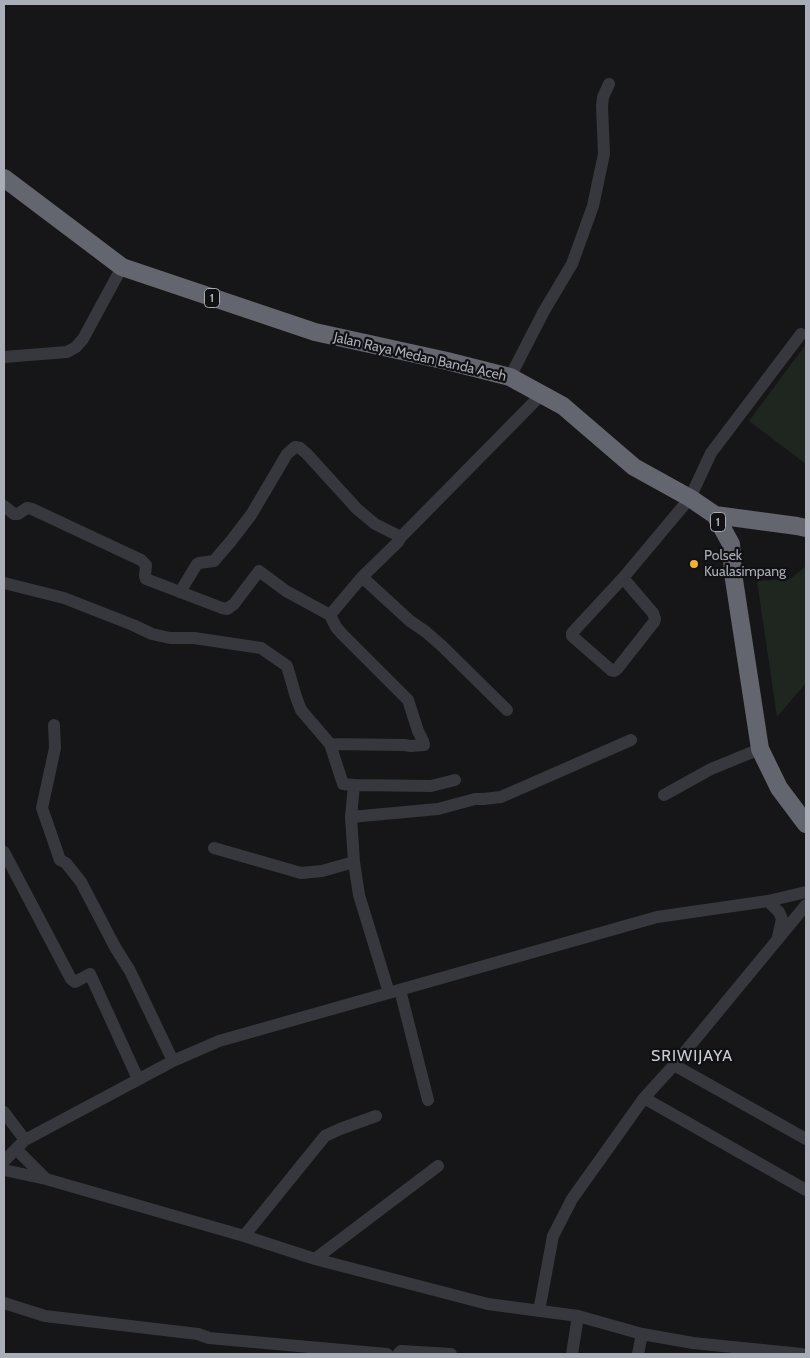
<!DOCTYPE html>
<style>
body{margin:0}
#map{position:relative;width:810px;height:1358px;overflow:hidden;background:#161618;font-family:Cabin,sans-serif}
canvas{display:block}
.frame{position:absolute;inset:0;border:5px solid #a8adb8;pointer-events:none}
</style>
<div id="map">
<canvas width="810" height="1358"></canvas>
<div class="frame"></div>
</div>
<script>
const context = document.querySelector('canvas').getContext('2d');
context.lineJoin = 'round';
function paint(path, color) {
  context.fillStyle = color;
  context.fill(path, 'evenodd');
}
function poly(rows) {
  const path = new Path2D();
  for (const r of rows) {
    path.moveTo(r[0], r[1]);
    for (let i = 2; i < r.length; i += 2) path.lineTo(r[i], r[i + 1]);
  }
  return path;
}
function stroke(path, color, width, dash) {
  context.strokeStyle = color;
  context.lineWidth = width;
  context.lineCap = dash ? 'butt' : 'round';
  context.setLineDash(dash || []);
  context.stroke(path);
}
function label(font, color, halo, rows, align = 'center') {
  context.font = font + ' Cabin,sans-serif';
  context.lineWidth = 4.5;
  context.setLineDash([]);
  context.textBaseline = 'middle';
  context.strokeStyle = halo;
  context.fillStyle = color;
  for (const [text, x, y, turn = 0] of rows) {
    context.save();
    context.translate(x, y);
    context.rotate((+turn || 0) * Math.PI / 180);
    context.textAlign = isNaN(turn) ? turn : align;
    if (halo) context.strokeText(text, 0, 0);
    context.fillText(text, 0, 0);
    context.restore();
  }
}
const green = poly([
 [806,344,806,464,749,421],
 [806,566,806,683,777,717,757,581,790,579]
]);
const minor = poly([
 [4,357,67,352,76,347,83,339,122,267],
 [510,377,544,311,572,264,593,206,604,154,602,106,603,97,609,84],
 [4,506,14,514,18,514,27,508,32,509,141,560,146,565,145,576,146,579,222,608,227,609,234,604,259,571,286,591,330,615],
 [362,577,410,621,426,632,442,646,507,710],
 [623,578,653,613,655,619,654,622,617,669,614,671,611,670,572,636,572,633,623,578,690,498,711,453,801,334],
 [4,583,64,598,133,625,152,634,170,638,194,638,261,648,287,666,296,697,301,710,330,744],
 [180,592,197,564,199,563,214,561,231,541,251,515,287,454,295,447,300,448,307,454,357,509,375,524,401,537],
 [54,725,55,748,42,808,50,831,60,860,66,863,81,882,115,947,130,971,173,1061],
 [354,785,431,786,455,780],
 [664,795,711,769,760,749],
 [351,817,438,809,475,799,483,799,501,797,631,740],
 [214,848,301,873,322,871,354,862],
 [4,852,71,979,75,982,90,974,138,1079],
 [768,901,779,912,782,919,778,937],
 [400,990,428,1100],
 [389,993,359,895,354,862,351,817,354,785,343,784,330,744,404,745,411,746,424,745,423,741,418,731,408,700,342,634,336,627,330,615,362,577,398,542,401,537,542,394],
 [674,1065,806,1139],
 [644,1098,806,1190],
 [4,1112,25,1140],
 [16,1149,46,1179],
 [4,1161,25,1140,173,1061,219,1041,657,917,768,901,806,892],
 [4,1170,46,1179,244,1236,315,1259,488,1304,578,1316,642,1334,693,1343,802,1354],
 [244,1236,325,1136,340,1129,376,1116],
 [315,1259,438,1166],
 [4,1303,45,1316,198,1334,209,1338,387,1354],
 [539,1311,553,1236,572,1199,644,1098,674,1065,806,905],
 [398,1354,401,1351,451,1354],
 [572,1354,578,1316],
 [638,1354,642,1334]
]);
const highway = poly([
 [4,178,122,267,315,332,447,361,510,377,563,406,634,467,690,498,715,515,731,544,733,573,760,749,779,788,806,824],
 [715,515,797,526,806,528]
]);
const markers = [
 [694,564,5,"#f2b134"]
];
const shields = [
 [212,298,15],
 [718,522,15]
];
const shieldNames = [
 ["1",212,298],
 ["1",718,522]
];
const streetNames = [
 ["Jalan Raya Medan Banda Aceh",420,357,13]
];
const poiNames = [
 ["Polsek",704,556],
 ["Kualasimpang",704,572]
];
const quarterNames = [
 ["SRIWIJAYA",692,1056]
];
paint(green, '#1e261f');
stroke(minor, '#37383d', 12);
stroke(highway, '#63666e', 18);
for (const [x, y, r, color] of markers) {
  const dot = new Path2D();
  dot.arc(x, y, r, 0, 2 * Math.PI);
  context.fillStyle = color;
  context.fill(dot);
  stroke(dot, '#111113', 2);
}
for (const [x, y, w] of shields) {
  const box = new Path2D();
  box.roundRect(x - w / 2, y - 9.5, w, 19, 4);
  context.fillStyle = '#111113';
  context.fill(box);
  stroke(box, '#a8adb8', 1);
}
label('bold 12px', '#a8adb8', null, shieldNames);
label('14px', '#a8adb8', '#111113', streetNames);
label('14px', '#a8adb8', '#111113', poiNames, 'left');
context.letterSpacing = '1px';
label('16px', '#c9ccd4', '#111113', quarterNames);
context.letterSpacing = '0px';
</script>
